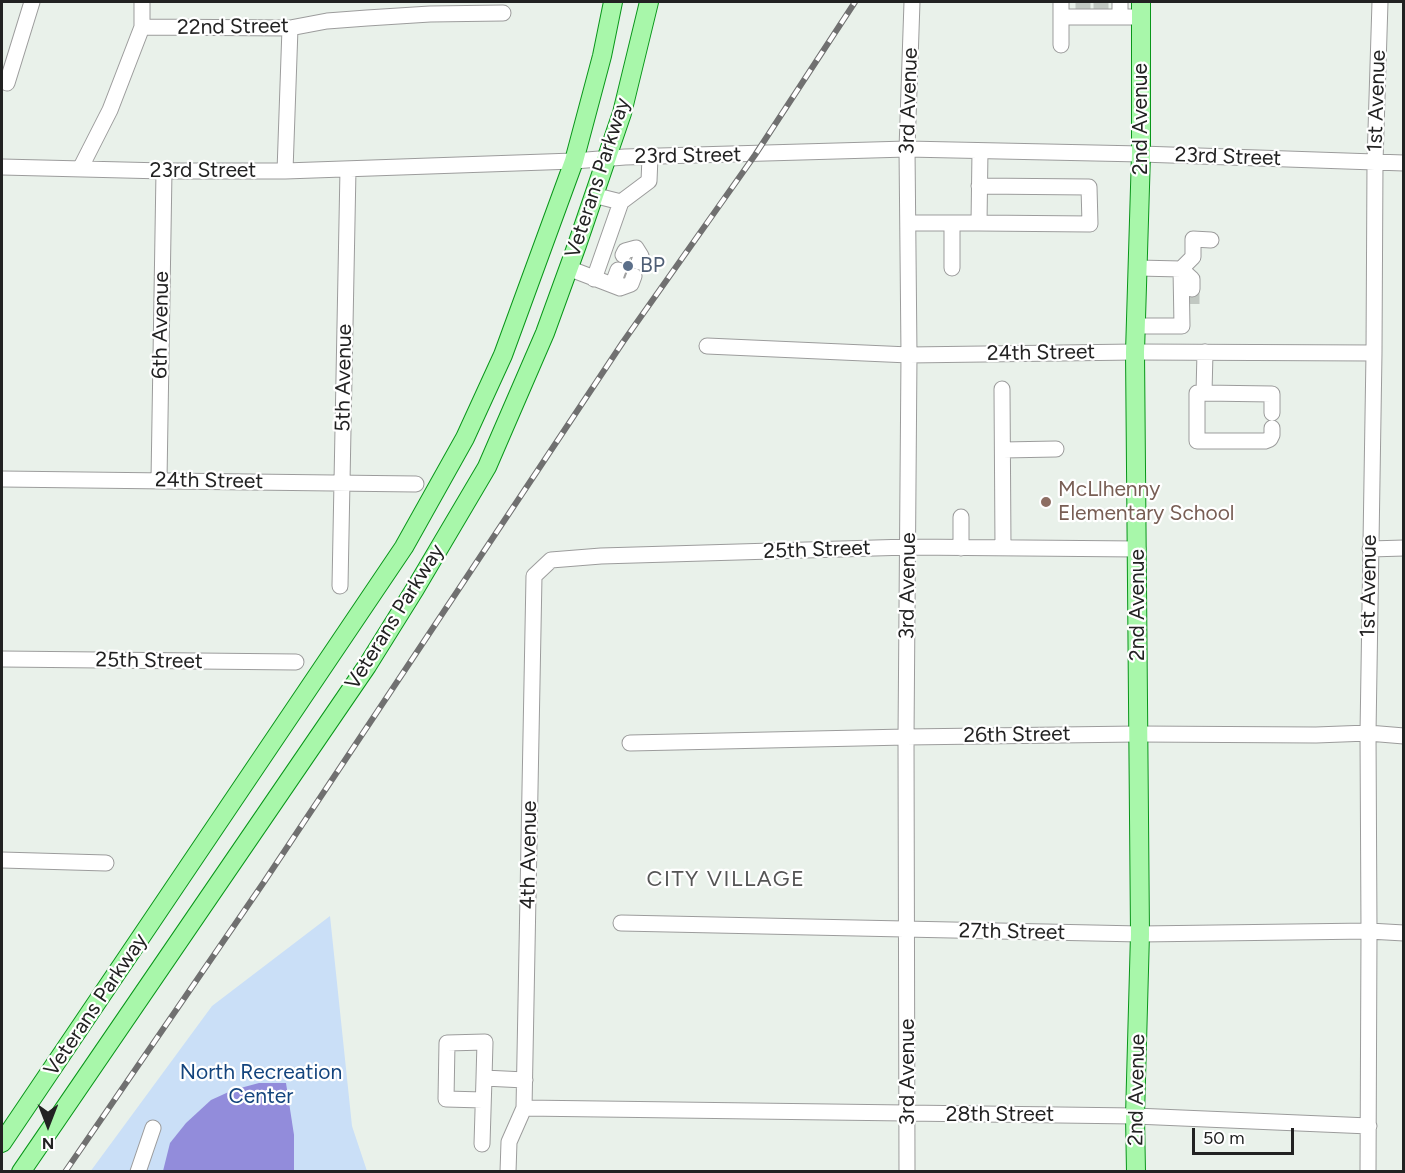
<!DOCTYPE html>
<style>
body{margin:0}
#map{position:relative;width:1405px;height:1173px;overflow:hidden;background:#e9f1ea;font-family:Figtree,sans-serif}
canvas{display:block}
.frame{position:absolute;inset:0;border:3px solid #222;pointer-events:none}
.north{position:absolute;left:18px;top:1095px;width:60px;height:60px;-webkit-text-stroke:4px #fff;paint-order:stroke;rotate:180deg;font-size:16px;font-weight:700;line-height:24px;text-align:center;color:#222}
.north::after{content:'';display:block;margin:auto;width:21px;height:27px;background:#222;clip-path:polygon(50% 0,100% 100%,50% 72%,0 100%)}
.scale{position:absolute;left:1192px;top:1128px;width:102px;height:27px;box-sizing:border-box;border:3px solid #222;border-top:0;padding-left:8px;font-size:18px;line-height:21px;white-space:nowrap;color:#222;-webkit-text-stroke:4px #fff;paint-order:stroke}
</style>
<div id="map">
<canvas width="1405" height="1173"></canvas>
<div class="frame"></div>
<div class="north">N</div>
<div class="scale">50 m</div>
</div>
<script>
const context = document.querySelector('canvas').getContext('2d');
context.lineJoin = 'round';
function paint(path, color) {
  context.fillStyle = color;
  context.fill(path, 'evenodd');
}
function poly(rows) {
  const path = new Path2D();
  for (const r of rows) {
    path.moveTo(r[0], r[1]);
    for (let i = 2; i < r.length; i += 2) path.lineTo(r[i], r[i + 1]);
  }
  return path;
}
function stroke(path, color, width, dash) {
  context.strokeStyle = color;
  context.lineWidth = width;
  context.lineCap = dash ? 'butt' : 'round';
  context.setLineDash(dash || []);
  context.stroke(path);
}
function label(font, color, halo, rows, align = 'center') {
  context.font = font + ' Figtree,sans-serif';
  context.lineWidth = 4.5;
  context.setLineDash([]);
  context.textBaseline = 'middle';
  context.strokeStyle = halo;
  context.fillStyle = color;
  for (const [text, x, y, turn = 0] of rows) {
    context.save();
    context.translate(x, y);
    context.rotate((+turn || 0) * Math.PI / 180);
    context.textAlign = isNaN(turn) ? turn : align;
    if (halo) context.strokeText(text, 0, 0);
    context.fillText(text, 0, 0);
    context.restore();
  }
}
const park = poly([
 [330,916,352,1126,367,1171,90,1172,212,1006]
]);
const pitch = poly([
 [259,1083,286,1083,294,1135,294,1171,163,1171,170,1143,186,1123,211,1100,233,1090]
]);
const minorTunnel = poly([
 [1083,2,1083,10],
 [1101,2,1101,9],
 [1192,289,1192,304]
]);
const minor = poly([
 [1061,2,1061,17,1141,17],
 [1120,2,1120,17],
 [1061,17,1061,45],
 [142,27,290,28,327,21,367,18,430,14,503,13],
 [7,83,32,2],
 [2,167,164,171,285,171,574,161,625,157,907,149,1141,154,1404,163],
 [81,167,110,110,142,27,142,2],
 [285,171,290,28],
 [979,186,1089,187,1090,224,979,223],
 [593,195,621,202],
 [909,223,979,223,980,151],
 [623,255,625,251,636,248,641,256,639,262],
 [568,268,620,288],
 [952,268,952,223],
 [618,270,615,278,620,288,631,284,634,276],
 [594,279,621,202,649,181,650,157],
 [1192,289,1192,279,1181,269,1193,257,1193,239,1211,240],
 [1136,326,1182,326,1181,269,1138,268],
 [707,346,909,355,1135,352,1374,353],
 [1205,352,1204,393,1272,394,1272,413],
 [1002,389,1003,548],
 [1204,393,1197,393,1197,441,1265,441,1270,439,1272,435,1272,428],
 [1003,450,1056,449],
 [2,479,416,484],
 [159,480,164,171],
 [961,548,961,517],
 [1370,549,1404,548],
 [340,586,348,169],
 [2,659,296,662],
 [630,743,906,737,1137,734,1316,735,1368,733,1404,736],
 [2,860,106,863],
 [621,923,1140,934,1369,931,1404,933],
 [483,1100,446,1099,447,1043,485,1042,484,1078],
 [524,1108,1135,1116,1369,1126],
 [482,1144,484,1078,525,1080],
 [138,1172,153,1128],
 [508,1172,509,1142,524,1108,534,576,551,560,601,556,909,547,1138,549],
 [907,1172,906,737,909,355,907,149,912,2],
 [1368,1172,1369,931,1368,733,1374,353,1375,162,1380,2]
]);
const major = poly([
 [2,1143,404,547,465,438,503,355,574,161,602,56,613,2],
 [21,1172,367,666,415,589,487,467,545,333,577,245,622,113,649,2],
 [1136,1172,1135,1116,1140,934,1135,352,1141,154,1141,2]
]);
const rail = poly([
 [65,1172,264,882,623,342,755,155,855,2]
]);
const markers = [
 [628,266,6,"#5c6f8a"],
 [1046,502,6,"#8d6e63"]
];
const streetNames = [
 ["22nd Street",233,27,-1],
 ["3rd Avenue",909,101,-88],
 ["1st Avenue",1377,101,-88],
 ["2nd Avenue",1141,119,-90],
 ["23rd Street",688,156,-1],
 ["23rd Street",1228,157,2],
 ["23rd Street",203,171],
 ["Veterans Parkway",598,178,-72],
 ["6th Avenue",161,325,-89],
 ["24th Street",1041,353,-1],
 ["5th Avenue",344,378,-89],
 ["24th Street",209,481,1],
 ["25th Street",817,550,-2],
 ["3rd Avenue",908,586,-89],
 ["1st Avenue",1369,586,-89],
 ["2nd Avenue",1138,605,-90],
 ["Veterans Parkway",395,617,-58],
 ["25th Street",149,661,1],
 ["26th Street",1017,735,-1],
 ["4th Avenue",529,855,-89],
 ["27th Street",1012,932,1],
 ["Veterans Parkway",96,1005,-56],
 ["3rd Avenue",908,1072,-90],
 ["2nd Avenue",1137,1090,-89],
 ["28th Street",1000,1115]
];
const serviceNames = [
 ["BP",640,266]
];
const educationNames = [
 ["McLlhenny",1058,490],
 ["Elementary School",1058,514]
];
const parkNames = [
 ["North Recreation",261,1073],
 ["Center",261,1097]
];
const neighbourhoodNames = [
 ["CITY VILLAGE",726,880]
];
paint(park, '#cadff7');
paint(pitch, '#928cdb');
stroke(minorTunnel, '#c1c8c2', 15, [15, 8]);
stroke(minor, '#9c9c9c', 17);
stroke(major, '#09961a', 20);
stroke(minor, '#fff', 15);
stroke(major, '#a8f7aa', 18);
stroke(rail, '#707070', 6);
stroke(rail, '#fff', 4, [11]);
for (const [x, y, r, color] of markers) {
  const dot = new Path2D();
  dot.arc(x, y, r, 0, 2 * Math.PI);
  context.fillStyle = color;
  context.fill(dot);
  stroke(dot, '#fff', 2);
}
label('21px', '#222', '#fff', streetNames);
label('21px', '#4e5e75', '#fff', serviceNames, 'left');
label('21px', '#785e54', '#fff', educationNames, 'left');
label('21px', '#13447d', '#fff', parkNames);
context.letterSpacing = '1.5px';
label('22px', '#555', '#fff', neighbourhoodNames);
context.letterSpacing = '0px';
</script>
